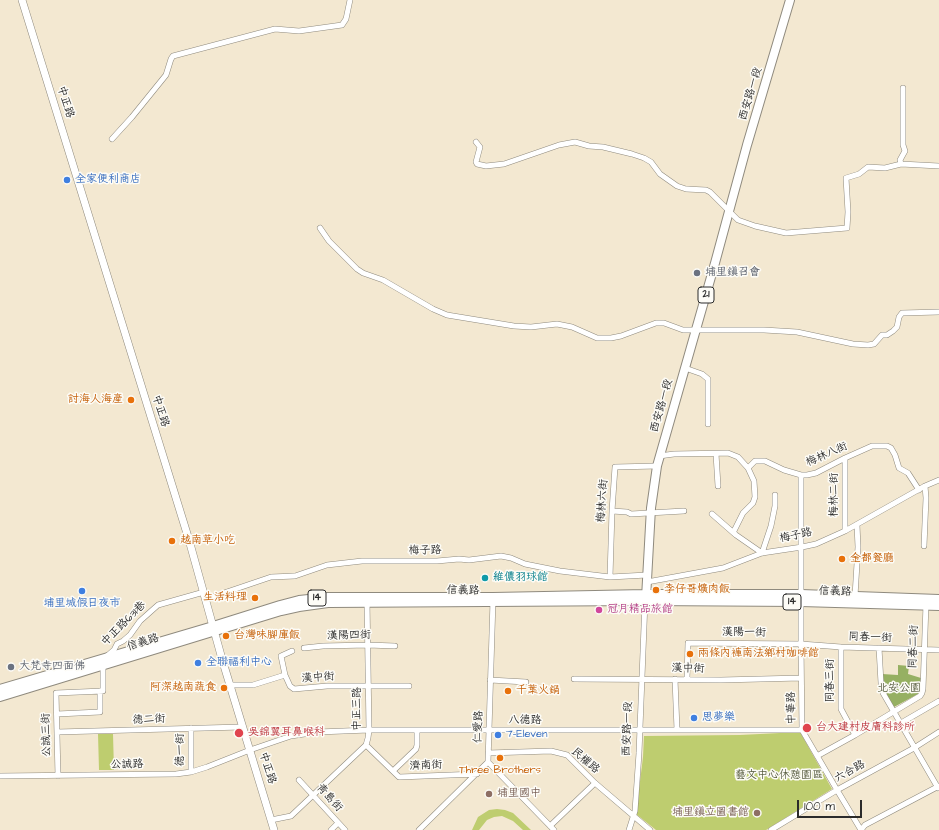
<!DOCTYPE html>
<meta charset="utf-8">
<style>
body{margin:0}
#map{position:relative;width:939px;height:830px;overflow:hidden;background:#f3e8d1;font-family:"Architects Daughter",sans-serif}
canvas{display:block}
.scale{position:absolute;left:797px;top:800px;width:65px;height:18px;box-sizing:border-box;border:2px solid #2b2b2b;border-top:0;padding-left:5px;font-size:12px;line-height:14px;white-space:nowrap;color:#2b2b2b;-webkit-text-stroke:3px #fdfcf7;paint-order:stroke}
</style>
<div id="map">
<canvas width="939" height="830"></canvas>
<div class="scale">100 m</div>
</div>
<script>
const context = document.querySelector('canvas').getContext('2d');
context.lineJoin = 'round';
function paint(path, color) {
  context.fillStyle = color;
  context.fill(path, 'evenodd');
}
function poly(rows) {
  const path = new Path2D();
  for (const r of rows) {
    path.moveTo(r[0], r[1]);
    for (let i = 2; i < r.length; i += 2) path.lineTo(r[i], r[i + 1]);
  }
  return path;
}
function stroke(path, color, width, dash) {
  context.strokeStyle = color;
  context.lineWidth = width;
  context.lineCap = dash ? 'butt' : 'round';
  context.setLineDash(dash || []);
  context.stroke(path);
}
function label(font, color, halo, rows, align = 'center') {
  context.font = font + ' "Architects Daughter","LXGW WenKai TC",sans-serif';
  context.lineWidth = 3;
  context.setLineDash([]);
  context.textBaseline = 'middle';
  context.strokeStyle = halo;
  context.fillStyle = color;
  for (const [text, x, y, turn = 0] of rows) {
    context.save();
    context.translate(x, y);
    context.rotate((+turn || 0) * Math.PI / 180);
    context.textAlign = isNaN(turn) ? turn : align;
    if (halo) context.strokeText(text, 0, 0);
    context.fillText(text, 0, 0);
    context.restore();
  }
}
const green = poly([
 [800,732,832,789,766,830,656,830,636,814,643,757,644,736,740,735],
 [98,734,113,734,114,770,99,770],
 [497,809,505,810,513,813,531,830,523,830,513,821,502,816,494,817,487,820,479,830,472,830,478,817,489,810]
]);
const forest = poly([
 [898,665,909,666,908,674,921,678,918,694,894,707,882,691,882,674,898,675]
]);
const street = poly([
 [112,139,132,117,166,75,171,59,173,56,275,29,299,31,342,25,346,19,350,0],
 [476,142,480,147,476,162,477,164,486,166,504,164,559,145,575,142,589,146,603,147,632,154,644,158,651,162,660,174,677,186,686,189,706,190,710,192,738,220,755,226,786,233,847,228,848,212,846,178,859,174,868,167,885,168,901,164,939,166],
 [901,164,900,160,905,151,903,145,903,88],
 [320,228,329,241,357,269,363,273,383,280,433,309,447,315,514,326,531,327,557,324,572,327,597,338,611,338,621,336,656,323,664,323,683,330,764,330,797,332,853,344,868,345,874,344,882,335,887,335,893,331,897,327,899,317,902,313,939,312],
 [685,368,702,374,708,379,708,424],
 [716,454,718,486],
 [659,456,674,454,728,453,738,457,748,468,755,461,765,461,784,470,801,475,807,475,816,473,845,458,872,446,887,446,891,448,895,455,899,468,908,473,919,490],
 [845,458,845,531],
 [801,475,801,644,802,730,837,790,861,830,865,825,939,786],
 [612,511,627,512,631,514,684,511],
 [712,514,736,535,762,553,771,526,775,506,775,495],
 [734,531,743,513,753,503,755,497,754,481,748,468],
 [924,546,926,498,925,486],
 [610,577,612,511,615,467,657,466],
 [647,582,723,568,762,553,802,547,816,544,845,531,925,486,939,480],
 [855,596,858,547,857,525],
 [206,599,271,577,295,576,327,565,362,561,437,561,459,559,469,560,501,556,511,558,525,564,560,571,610,577,647,575],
 [841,647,841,709,855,735],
 [304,648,323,646,368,645,395,646],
 [879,648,881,683,883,693,938,788],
 [292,651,281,656,285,675,290,686,294,689,327,686,409,686],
 [107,656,114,650,117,644,123,641,130,635,140,621,158,605,204,592],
 [574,679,721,680,801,678],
 [675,679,677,730],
 [687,679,688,643,801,644,841,647,939,650],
 [490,680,526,682],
 [230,685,253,685,285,675],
 [57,714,100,712,100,691],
 [901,723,939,701],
 [191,728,191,772],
 [57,732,242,727],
 [366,745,399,777,477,774],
 [488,753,551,751,567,755,595,783,650,830],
 [817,756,855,735,920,696,922,693,923,689,926,604],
 [488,762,554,830],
 [393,771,416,749,417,745,417,731],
 [0,776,176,774,191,772,207,767,250,750,291,736,318,732,369,730,802,730],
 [58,776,56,693,103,691,103,666],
 [299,780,345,830],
 [271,820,291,816,366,745,368,738,369,730,367,601],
 [550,826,595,783],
 [331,830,338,823],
 [419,830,488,762,493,600],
 [629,830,635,811,639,753,645,601],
 [771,830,837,790,914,748,939,732]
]);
const secondary = poly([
 [22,0,189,540,222,659,274,830]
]);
const primary = poly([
 [646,598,651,508,657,466,715,263,747,145,790,0],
 [0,689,213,626,280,605,299,600,328,597,493,597,646,594,801,594,939,599],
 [0,697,281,611,299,607,328,603,645,601,801,602,939,606]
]);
const markers = [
 [67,180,4,"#3f7fe0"],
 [697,273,4,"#6b7280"],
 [131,400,4,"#e8710a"],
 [172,541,4,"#e8710a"],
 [842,559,4,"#e8710a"],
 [485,578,4,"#0f9aa8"],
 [656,590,4,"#e8710a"],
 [82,591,4,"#3f7fe0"],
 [255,598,4,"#e8710a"],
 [599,610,4,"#d1479c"],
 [226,636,4,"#e8710a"],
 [690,654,4,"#e8710a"],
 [198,663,4,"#3f7fe0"],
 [11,667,4,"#6b7280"],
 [224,688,4,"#e8710a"],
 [508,691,4,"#e8710a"],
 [694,718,4,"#3f7fe0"],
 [807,728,5,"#e0444e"],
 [239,733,5,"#e0444e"],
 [498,735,4,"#3f7fe0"],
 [500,758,4,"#e8710a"],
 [489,794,4,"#8d6e63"],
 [757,813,4,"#8d6e63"]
];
const shields = [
 [706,295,16],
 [317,598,18],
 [792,602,18]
];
const shieldNames = [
 ["21",706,295],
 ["14",317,598],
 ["14",792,602]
];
const streetNames = [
 ["西安路一段",751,94,-73],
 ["中正路",65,102,73],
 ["西安路一段",662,406,-74],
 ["中正路",160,411,73],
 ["梅林八街",827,455,-24],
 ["梅林二街",835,495,-90],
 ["梅林六街",603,501,-86],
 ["梅子路",796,536,-12],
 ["梅子路",425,551,-1],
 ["信義路",463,591,1],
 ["信義路",835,592,2],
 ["中正路631巷",124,624,-45],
 ["漢陽一街",744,633,1],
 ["漢陽四街",349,636,-1],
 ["同春一街",870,638,2],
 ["信義路",143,643,-17],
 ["同春二街",914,647,-88],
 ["漢中街",688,669,1],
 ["漢中街",318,678,-4],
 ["同春三街",831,681,-90],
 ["中華路",792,708,-91],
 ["中正三路",358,709,-90],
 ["德二街",149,720,-2],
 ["八德路",525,721],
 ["仁愛路",479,727,-88],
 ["西安路一段",628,729,-88],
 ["公誠三街",47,735,-91],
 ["德一街",181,750,-90],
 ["民權路",585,761,41],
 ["公誠路",127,765,-1],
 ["濟南街",426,766,-2],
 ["中正路",267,768,73],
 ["六合路",850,772,-29],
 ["青島街",329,798,48]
];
const shopNames = [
 ["全家便利商店",75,180],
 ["埔里城假日夜市",82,604,"center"],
 ["全聯福利中心",206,663],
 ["思夢樂",702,718],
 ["7-Eleven",506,735]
];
const worshipNames = [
 ["埔里鎮召會",705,273],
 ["大梵寺四面佛",19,667]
];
const foodNames = [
 ["討海人海產",123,400,"right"],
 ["越南草小吃",180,541],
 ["金都餐廳",850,559],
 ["李仔哥爌肉飯",664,590],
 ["生活料理",247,598,"right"],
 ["台灣味腳庫飯",234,636],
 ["兩條內褲南法鄉村咖啡館",698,654],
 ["阿深越南蔬食",216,688,"right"],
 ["千葉火鍋",516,691],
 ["Three Brothers",500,771,"center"]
];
const cultureNames = [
 ["維儂羽球館",493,578]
];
const hotelNames = [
 ["冠月精品旅館",607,610]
];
const parkNames = [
 ["北安公園",899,689],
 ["藝文中心休憩園區",779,776]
];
const healthNames = [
 ["台大建村皮膚科診所",816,728],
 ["吳錦翼耳鼻喉科",248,733]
];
const educationNames = [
 ["埔里國中",497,794],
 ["埔里鎮立圖書館",749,813,"right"]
];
paint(green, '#becd6f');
paint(forest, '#96b062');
stroke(street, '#8f8a7e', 6);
stroke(secondary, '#8f8a7e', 8);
stroke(primary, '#8f8a7e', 10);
stroke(street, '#fff', 5);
stroke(secondary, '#fff', 7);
stroke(primary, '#fff', 8);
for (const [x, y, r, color] of markers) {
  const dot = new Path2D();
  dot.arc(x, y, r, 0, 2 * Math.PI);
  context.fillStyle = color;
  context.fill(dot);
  stroke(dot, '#fdfcf7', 1.5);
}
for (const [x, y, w] of shields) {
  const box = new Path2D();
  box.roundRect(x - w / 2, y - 8, w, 16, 3);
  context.fillStyle = '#fdfcf7';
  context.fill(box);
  stroke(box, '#2b2b2b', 1);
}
label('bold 10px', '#2b2b2b', null, shieldNames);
label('11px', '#2b2b2b', '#fdfcf7', streetNames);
label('11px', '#366cbe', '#fdfcf7', shopNames, 'left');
label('11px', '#5b616d', '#fdfcf7', worshipNames, 'left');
label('11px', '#c56008', '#fdfcf7', foodNames, 'left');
label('11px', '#0d838f', '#fdfcf7', cultureNames, 'left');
label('11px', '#b23c85', '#fdfcf7', hotelNames, 'left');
label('11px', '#575c3f', '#fdfcf7', parkNames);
label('11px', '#be3a42', '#fdfcf7', healthNames, 'left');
label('11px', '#785e54', '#fdfcf7', educationNames, 'left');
</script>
